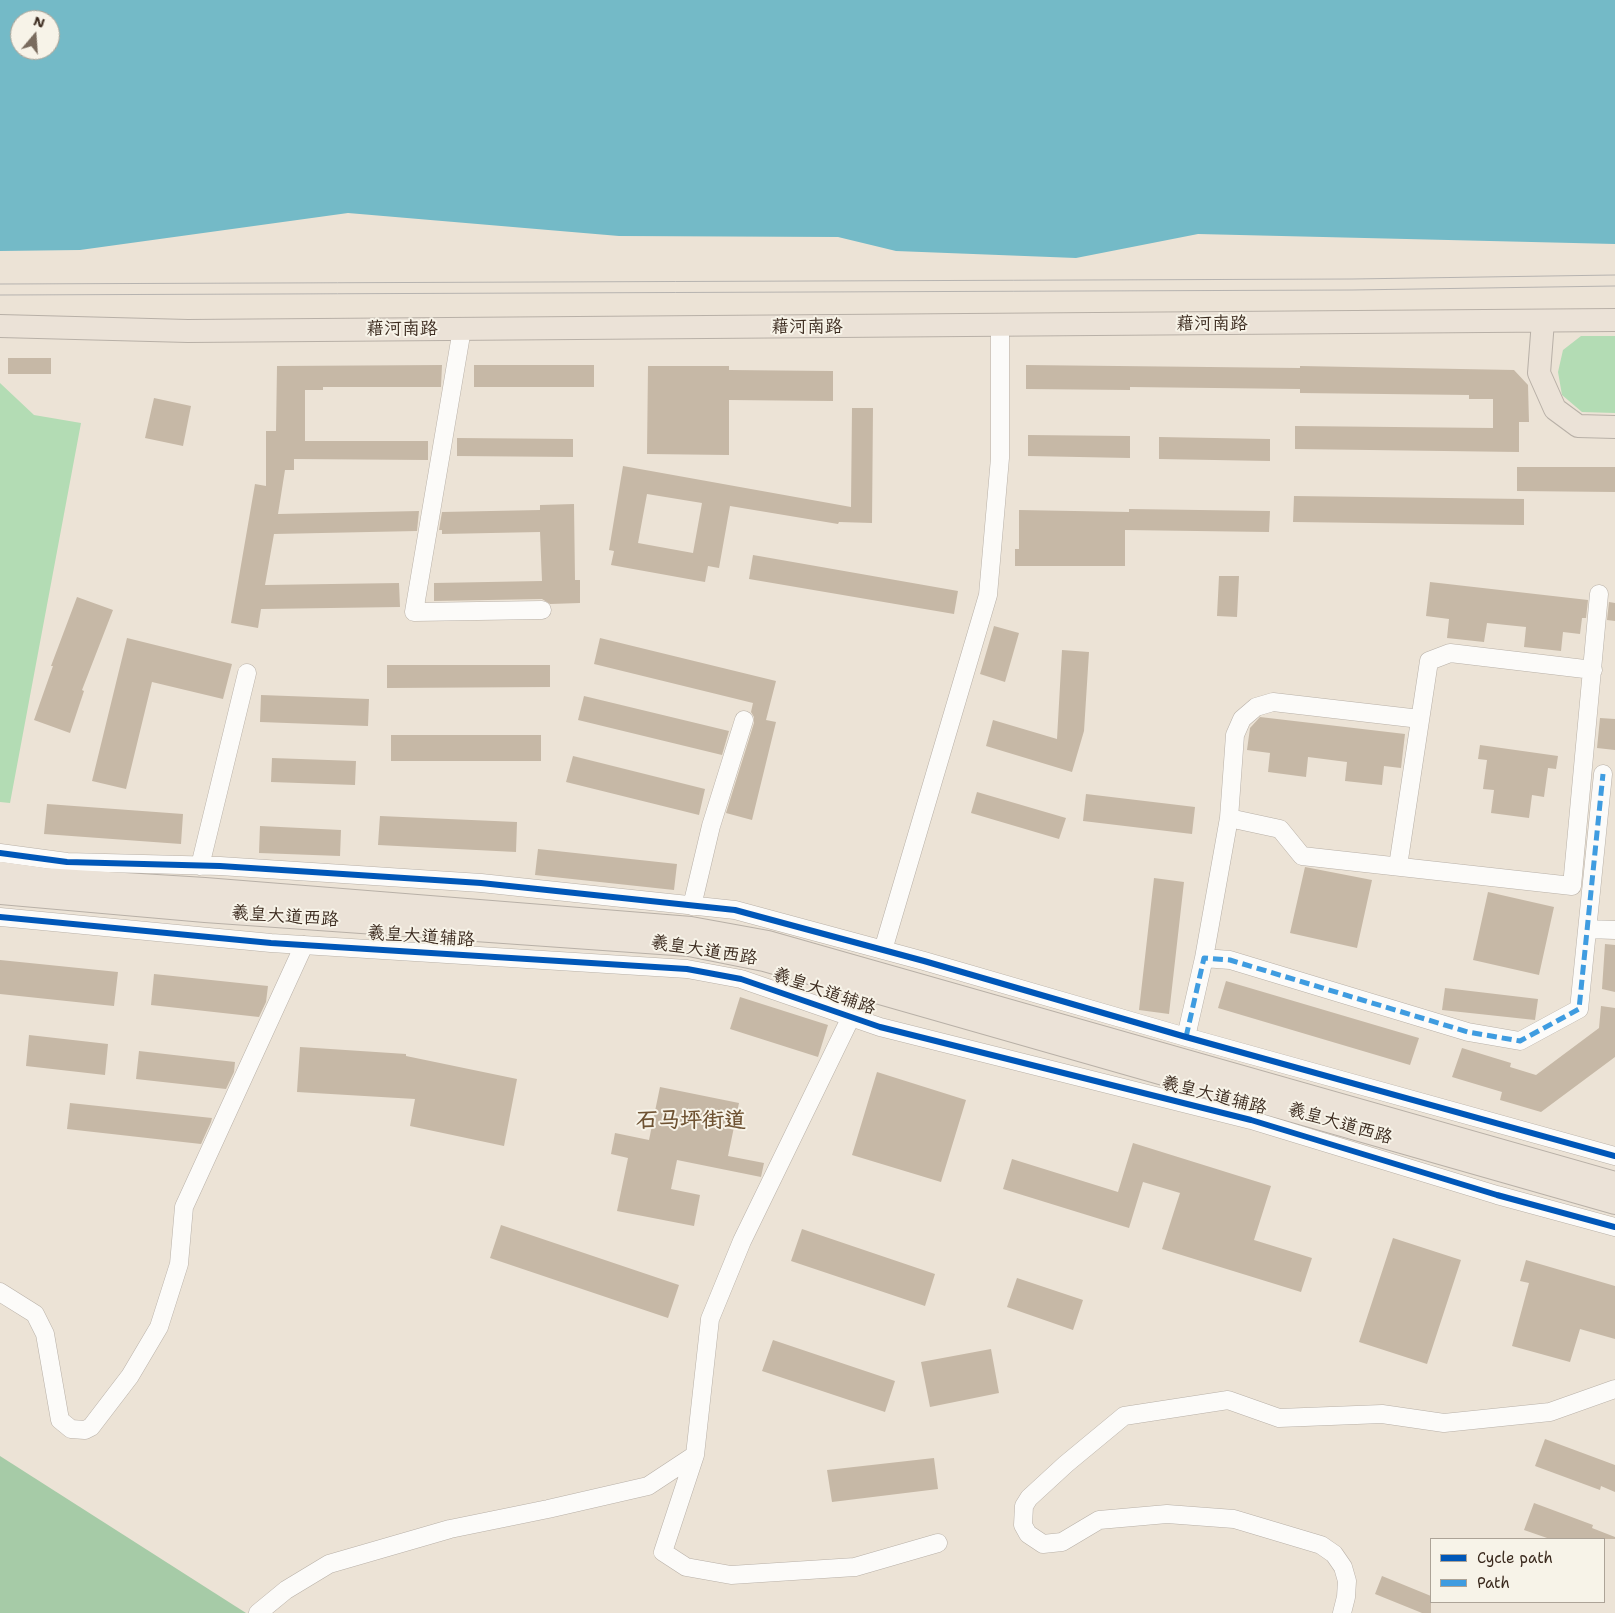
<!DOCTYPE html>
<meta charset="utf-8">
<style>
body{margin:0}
#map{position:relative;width:1615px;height:1613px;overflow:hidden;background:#ece3d6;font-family:"Shantell Sans",sans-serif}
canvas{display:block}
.legend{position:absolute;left:1430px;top:1538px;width:175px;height:65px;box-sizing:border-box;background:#f7f3e8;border:1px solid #aca397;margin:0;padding:6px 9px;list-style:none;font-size:15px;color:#3b2a1e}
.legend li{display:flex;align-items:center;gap:10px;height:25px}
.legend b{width:25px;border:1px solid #aca397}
.north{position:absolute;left:10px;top:10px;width:50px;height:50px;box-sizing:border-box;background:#f7f3e8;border:1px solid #aca397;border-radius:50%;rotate:18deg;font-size:14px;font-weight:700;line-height:20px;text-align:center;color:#3b2a1e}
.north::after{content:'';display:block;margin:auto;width:18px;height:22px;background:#796b5e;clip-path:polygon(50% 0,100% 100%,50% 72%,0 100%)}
</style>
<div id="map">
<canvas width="1615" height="1613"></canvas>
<ul class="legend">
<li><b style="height:6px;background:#0057b8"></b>Cycle path</li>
<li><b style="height:6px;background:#3f9ce0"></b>Path</li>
</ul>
<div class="north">N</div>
</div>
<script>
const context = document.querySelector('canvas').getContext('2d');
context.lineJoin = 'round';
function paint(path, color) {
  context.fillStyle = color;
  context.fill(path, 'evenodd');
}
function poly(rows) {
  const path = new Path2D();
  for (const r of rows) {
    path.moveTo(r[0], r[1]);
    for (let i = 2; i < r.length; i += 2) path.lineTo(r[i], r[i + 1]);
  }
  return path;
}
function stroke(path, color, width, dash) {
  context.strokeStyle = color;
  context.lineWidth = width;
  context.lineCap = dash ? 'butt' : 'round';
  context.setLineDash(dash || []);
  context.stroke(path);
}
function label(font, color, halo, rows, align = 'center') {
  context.font = font + ' "Shantell Sans","LXGW WenKai TC",sans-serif';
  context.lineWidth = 4;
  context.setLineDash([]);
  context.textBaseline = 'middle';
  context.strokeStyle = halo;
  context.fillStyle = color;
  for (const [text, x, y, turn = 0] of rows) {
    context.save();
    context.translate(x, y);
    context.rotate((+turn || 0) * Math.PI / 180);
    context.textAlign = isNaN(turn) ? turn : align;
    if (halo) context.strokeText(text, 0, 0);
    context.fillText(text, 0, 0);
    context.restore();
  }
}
const green = poly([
 [1581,336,1615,336,1615,413,1582,412,1562,395,1558,372,1563,350],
 [0,383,34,415,81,423,10,803,0,802]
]);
const forest = poly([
 [0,1456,246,1613,0,1613]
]);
const water = poly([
 [0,0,1615,0,1615,244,1198,234,1076,258,896,251,838,237,619,236,348,213,80,250,0,251],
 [20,20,50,20,50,50,20,50]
]);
const building = poly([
 [8,358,51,358,51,374,8,374],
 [442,365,441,387,323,387,323,390,305,390,305,441,428,441,428,460,294,459,294,470,285,470,278,514,419,511,417,531,274,534,265,585,399,583,400,607,261,609,258,628,231,623,255,484,266,486,266,431,276,431,277,366],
 [474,365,594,365,594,387,474,387],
 [1026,365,1300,368,1300,366,1514,370,1528,385,1529,422,1519,422,1519,452,1295,449,1295,426,1493,428,1493,399,1469,399,1469,395,1300,393,1300,389,1130,387,1130,390,1026,389],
 [648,366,729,366,729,370,833,371,833,401,729,400,729,455,647,454],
 [154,398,191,406,183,446,145,438],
 [852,408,873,408,872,523,839,522,838,524,730,506,719,568,708,566,705,582,611,565,614,551,609,550,623,466,851,507],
 [647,494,702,503,693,553,638,543],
 [1028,435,1130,436,1130,458,1028,456],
 [1159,437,1270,439,1270,461,1159,459],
 [457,438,573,439,573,457,457,456],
 [1517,467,1615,467,1615,492,1517,491],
 [1294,496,1524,499,1524,525,1293,522],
 [574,504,575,580,580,580,580,603,550,604,542,599,434,601,434,583,542,581,540,532,442,534,442,530,439,530,442,512,540,510,540,505],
 [1129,509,1270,511,1269,532,1125,530,1125,566,1015,566,1015,549,1019,549,1019,510,1129,512],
 [753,555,958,591,954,614,749,579],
 [1219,576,1239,576,1237,617,1217,616],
 [1430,582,1588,600,1586,618,1582,618,1580,634,1563,632,1561,651,1524,647,1526,627,1487,623,1484,642,1447,638,1449,619,1426,616],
 [77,597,113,610,82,690,84,691,70,733,34,720,53,666,51,666],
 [1609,602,1615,603,1615,621,1607,620],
 [994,626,1019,633,1005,682,980,674],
 [127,638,232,664,223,699,152,682,126,789,92,781],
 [600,638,776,681,766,720,776,722,752,820,726,813,754,723,754,717,751,712,753,703,594,664],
 [1062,650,1089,652,1084,731,1072,772,986,746,993,720,1057,739],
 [387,665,550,665,550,687,387,688],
 [261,695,369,699,368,726,260,722],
 [584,696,729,731,722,755,578,720],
 [1260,717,1405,734,1401,768,1384,766,1382,785,1345,781,1347,762,1308,757,1306,777,1268,772,1270,753,1247,750,1250,728],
 [1600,718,1615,719,1615,750,1597,748],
 [391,735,541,735,541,761,391,761],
 [1480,745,1558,756,1556,769,1548,768,1544,797,1532,795,1529,818,1491,813,1494,790,1483,789,1487,760,1478,759],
 [573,756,705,789,699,815,566,782],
 [272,758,356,761,355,785,271,782],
 [977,792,1066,818,1059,839,971,813],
 [1086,794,1195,807,1192,834,1083,821],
 [47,804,183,814,181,844,44,834],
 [380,816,517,822,516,852,378,845],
 [260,826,341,830,340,856,259,853],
 [538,849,677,864,674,890,535,875],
 [1305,867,1372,880,1357,948,1290,933],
 [1154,878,1184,882,1169,1014,1139,1010],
 [1488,892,1554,907,1539,975,1473,960],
 [1605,944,1615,945,1615,992,1602,989],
 [0,960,118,972,114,1006,0,994],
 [154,974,268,986,266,1002,259,1017,151,1005],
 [1226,981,1419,1038,1410,1065,1218,1008],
 [1445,988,1538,999,1535,1020,1442,1010],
 [740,997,828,1025,818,1057,730,1029],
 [1601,1006,1615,1008,1615,1057,1541,1112,1500,1100,1502,1092,1452,1077,1462,1048,1511,1063,1510,1067,1536,1075,1599,1028],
 [29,1035,108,1044,105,1075,26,1066],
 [300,1047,406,1054,406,1056,517,1079,504,1146,410,1126,415,1099,297,1092],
 [139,1051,235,1062,234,1072,226,1089,136,1079],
 [877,1072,966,1100,941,1182,852,1155],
 [660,1087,739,1103,728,1156,764,1163,761,1177,677,1160,671,1189,700,1195,694,1226,617,1211,628,1158,611,1154,615,1133,649,1140],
 [70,1103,212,1118,211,1122,201,1144,67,1129],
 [1133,1143,1271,1186,1254,1240,1312,1258,1301,1292,1162,1249,1180,1193,1143,1182,1129,1228,1003,1189,1012,1159,1118,1192],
 [501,1225,679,1285,668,1318,490,1258],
 [802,1229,935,1274,925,1306,791,1261],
 [1393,1238,1461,1260,1427,1364,1359,1342],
 [1526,1260,1615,1286,1615,1339,1580,1329,1570,1362,1512,1346,1529,1283,1520,1281],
 [1017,1278,1083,1300,1073,1330,1007,1307],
 [773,1340,895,1381,885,1412,762,1371],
 [991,1349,999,1393,930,1407,921,1362],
 [1545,1439,1615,1465,1615,1492,1601,1486,1600,1490,1535,1466],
 [934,1458,938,1489,832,1502,827,1470],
 [1534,1503,1593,1525,1592,1528,1615,1537,1615,1539,1550,1539,1524,1530],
 [1382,1576,1431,1596,1431,1613,1422,1613,1375,1594]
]);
const minor = poly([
 [462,329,414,612,542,610],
 [1229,818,1235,735,1242,719,1256,707,1273,702,1420,719],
 [0,853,67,862,220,866,481,883,735,910,924,961,1186,1037,1615,1156],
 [200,866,247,673],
 [1398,866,1429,661,1450,653,1593,670],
 [692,906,711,826,744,720],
 [0,917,271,943,687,969,741,979,880,1027,1251,1120,1497,1195,1615,1227],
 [1588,929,1615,930],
 [883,950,988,595,1000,458,1000,325],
 [1204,958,1229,818,1280,829,1302,856,1572,886,1599,594],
 [851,1017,742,1241,710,1319,695,1455,663,1552,686,1567,731,1575,855,1567,938,1543],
 [1186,1037,1204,958,1230,960,1468,1032,1520,1041,1579,1009,1603,774],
 [0,1292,35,1314,45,1334,60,1420,71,1429,85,1430,91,1427,130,1376,159,1327,179,1264,184,1207,304,945],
 [258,1613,286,1590,329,1564,450,1529,548,1509,648,1486,695,1455],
 [1342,1613,1346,1597,1347,1581,1343,1567,1334,1554,1321,1545,1234,1519,1167,1514,1099,1520,1062,1542,1043,1544,1028,1534,1023,1525,1024,1506,1029,1498,1066,1464,1124,1416,1228,1400,1279,1418,1382,1414,1444,1423,1550,1412,1615,1389]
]);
const major = poly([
 [1543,321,1539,373,1555,409,1578,426,1615,427],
 [0,326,188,331,1615,320],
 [0,873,43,879,205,889,691,928,768,942,1615,1183],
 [0,893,205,911,689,945,764,960,1615,1203]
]);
const tram = poly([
 [0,284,1352,279,1615,275],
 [0,295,1352,290,1615,286]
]);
const quiet = poly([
 [1186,1037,1204,958,1230,960,1468,1032,1520,1041,1579,1009,1603,774]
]);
const cycleway = poly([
 [0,853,67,862,220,866,481,883,735,910,924,961,1186,1037,1615,1156],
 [0,917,271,943,687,969,741,979,880,1027,1251,1120,1497,1195,1615,1227]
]);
const streetNames = [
 ["藉河南路",1212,324],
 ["藉河南路",807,327],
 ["藉河南路",402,329],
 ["羲皇大道西路",285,917,4],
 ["羲皇大道辅路",421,937,4],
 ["羲皇大道西路",704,951,9],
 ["羲皇大道辅路",824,992,19],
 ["羲皇大道辅路",1214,1096,14],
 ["羲皇大道西路",1340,1124,16]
];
const districtNames = [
 ["石马坪街道",691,1121]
];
paint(green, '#b3dcb4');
paint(forest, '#a6cba7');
paint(water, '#74bac7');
paint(building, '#c6b8a6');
stroke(minor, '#b8b0a7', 19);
stroke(major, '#b8b0a7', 24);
stroke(minor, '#fcfbf9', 18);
stroke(major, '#ebe2d7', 22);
stroke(tram, '#b6b3b0', 1);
stroke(quiet, '#3f9ce0', 5, [10, 5]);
stroke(cycleway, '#0057b8', 6);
label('18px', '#3b2a1e', '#f7f3e8', streetNames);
label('bold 22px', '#6e5232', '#f7f3e8', districtNames);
</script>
